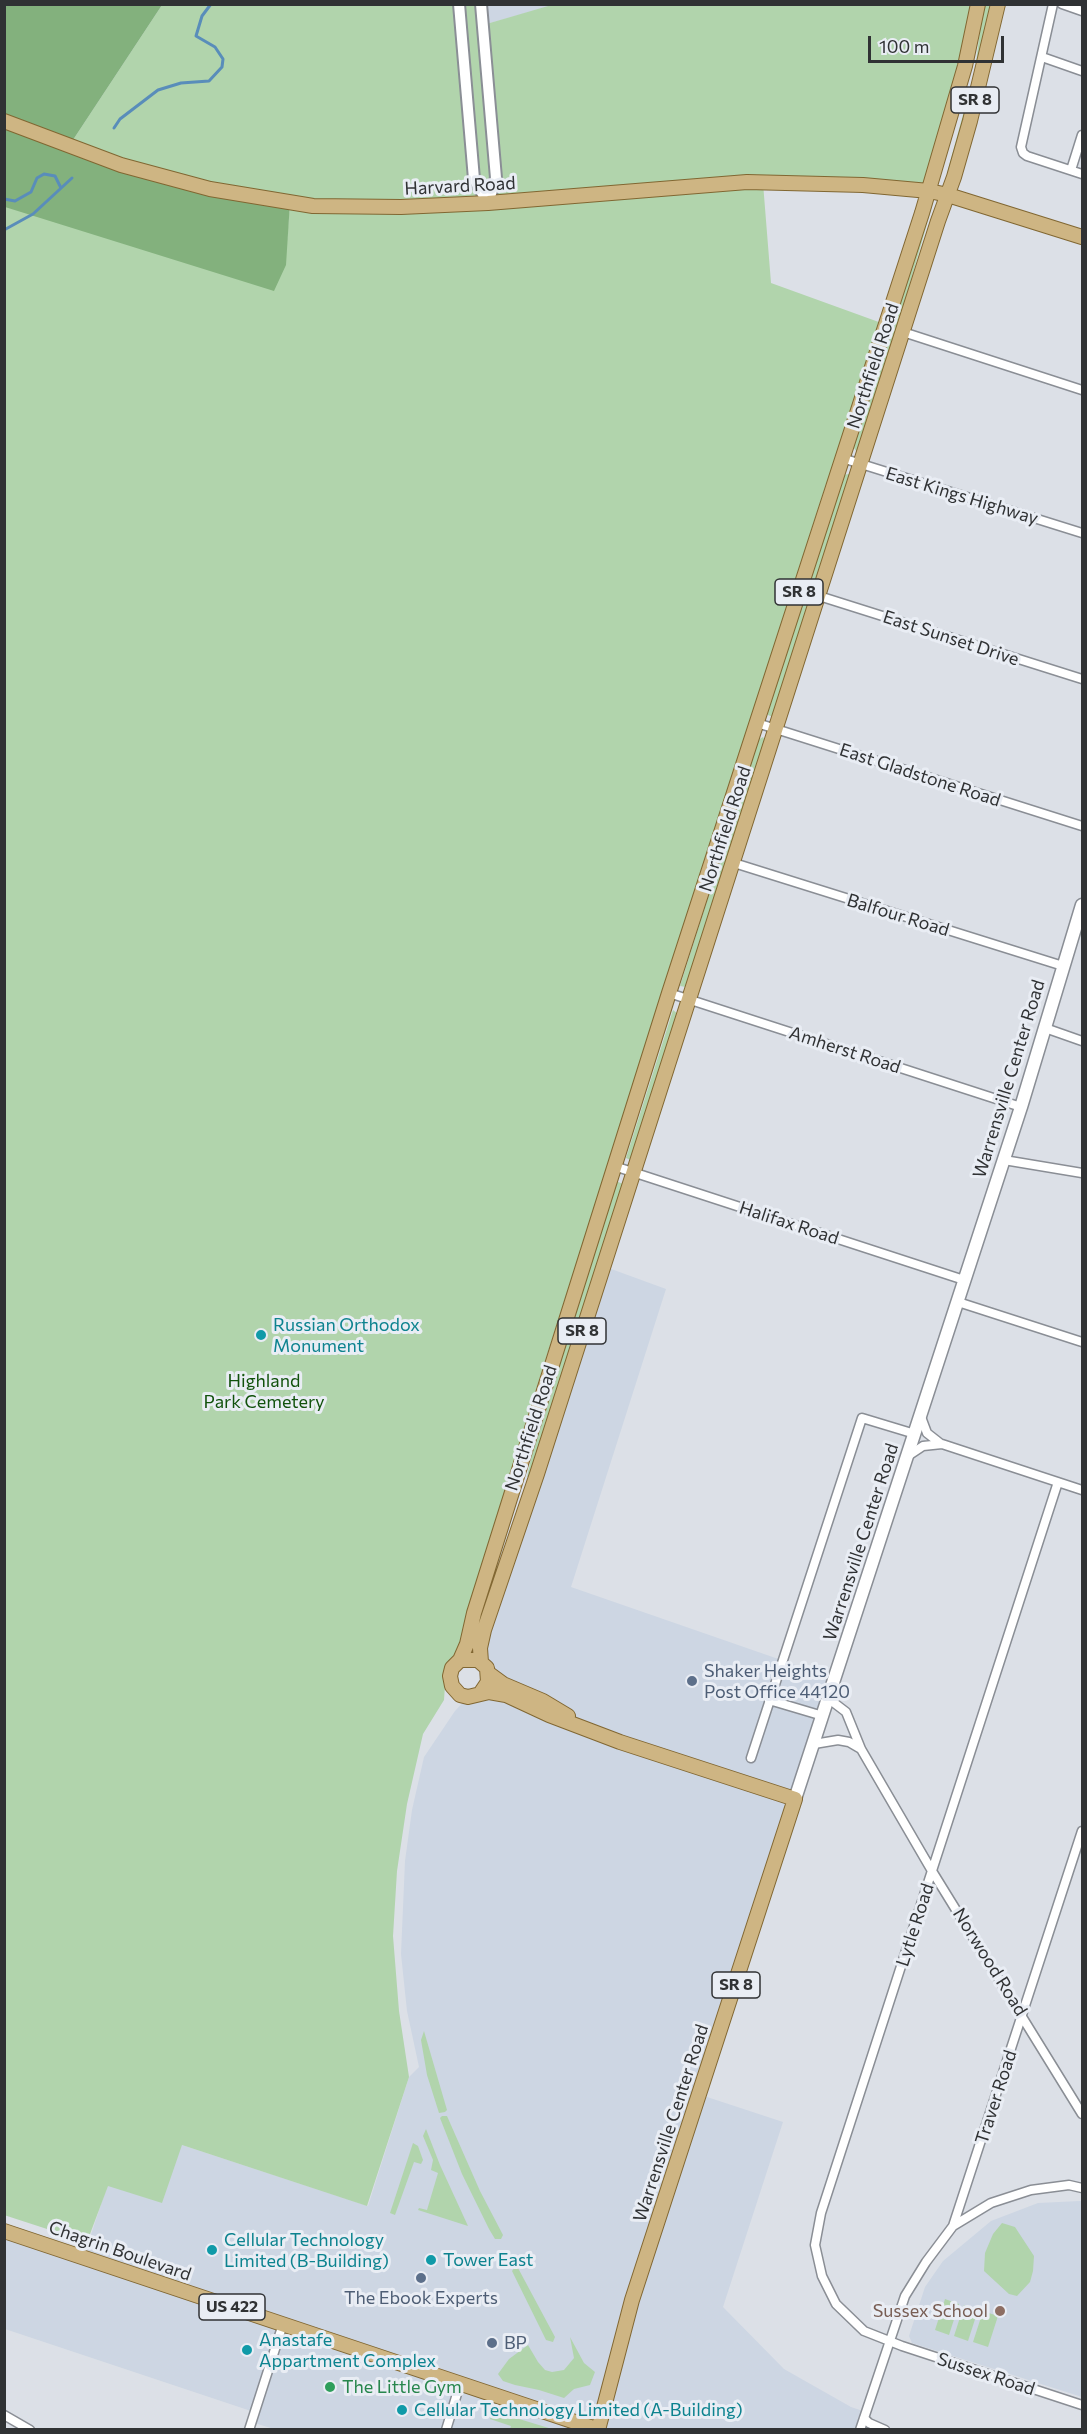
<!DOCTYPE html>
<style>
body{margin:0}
#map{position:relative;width:1087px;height:2434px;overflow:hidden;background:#dce0e7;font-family:Commissioner,sans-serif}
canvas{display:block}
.frame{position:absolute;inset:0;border:6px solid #303234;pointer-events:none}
.scale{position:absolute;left:868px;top:36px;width:136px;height:27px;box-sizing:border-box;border:3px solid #303234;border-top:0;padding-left:8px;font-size:18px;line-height:21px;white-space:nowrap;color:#303234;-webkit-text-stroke:4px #e9edf4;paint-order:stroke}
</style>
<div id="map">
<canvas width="1087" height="2434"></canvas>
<div class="frame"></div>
<div class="scale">100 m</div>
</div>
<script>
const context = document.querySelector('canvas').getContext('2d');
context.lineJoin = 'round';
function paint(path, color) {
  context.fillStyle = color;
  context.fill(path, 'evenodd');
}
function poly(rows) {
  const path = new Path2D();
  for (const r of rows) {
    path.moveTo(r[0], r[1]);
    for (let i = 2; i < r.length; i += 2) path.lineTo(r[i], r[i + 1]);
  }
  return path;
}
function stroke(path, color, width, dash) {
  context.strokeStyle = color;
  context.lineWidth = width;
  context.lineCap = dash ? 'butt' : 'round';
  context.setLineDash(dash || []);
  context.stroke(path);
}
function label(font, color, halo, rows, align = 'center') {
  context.font = font + ' Commissioner,sans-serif';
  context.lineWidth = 6;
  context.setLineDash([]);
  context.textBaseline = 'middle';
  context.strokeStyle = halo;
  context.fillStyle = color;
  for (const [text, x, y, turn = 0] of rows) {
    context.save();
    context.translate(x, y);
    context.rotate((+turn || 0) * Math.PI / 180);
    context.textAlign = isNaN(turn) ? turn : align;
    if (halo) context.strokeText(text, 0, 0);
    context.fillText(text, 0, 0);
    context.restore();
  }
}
const built = poly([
 [481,4,555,5,483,25],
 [603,1266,666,1289,571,1587,836,1679,701,2095,783,2122,723,2307,784,2369,851,2407,866,2412,860,2429,274,2429,251,2422,254,2412,5,2329,5,2233,83,2259,107,2186,182,2145,368,2206,409,2077,419,2067,407,2011,401,1954,405,1861,412,1810,424,1757,455,1711,468,1697,484,1690,480,1648],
 [1080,2201,1082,2202,1082,2397,912,2343,909,2336,925,2287,943,2261,991,2221,1038,2203]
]);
const green = poly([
 [555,4,978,5,929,191,763,183,771,283,887,325,843,475,849,474,851,477,773,717,768,715,768,711,838,489,826,484,538,1383,509,1478,464,1645,446,1671,444,1700,423,1734,407,1804,397,1871,393,1936,399,2011,409,2077,367,2206,182,2145,162,2203,108,2186,87,2242,4,2215,4,151,285,265,290,202,210,189,69,146,162,5,481,5,483,25],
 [983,5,991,5,987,31,950,172,947,173,975,71],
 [936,192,899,322,857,452,853,447],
 [763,737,766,743,686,987,680,986,758,740],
 [673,1010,678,1014,631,1160,626,1158],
 [616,1181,623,1184,530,1476,527,1477,538,1426],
 [424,2031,447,2110,445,2112,439,2113,427,2075,421,2040],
 [442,2116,447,2116,480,2191,503,2235,501,2239,495,2239,489,2229,462,2174,440,2118],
 [426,2129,440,2165,468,2226,418,2210,419,2208,427,2210,438,2173,431,2170,433,2160,423,2136],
 [413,2143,418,2146,423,2160,421,2164,414,2162,395,2215,390,2213],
 [1002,2223,1015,2227,1034,2256,1033,2271,1030,2282,1017,2296,1009,2294,984,2271,985,2253,993,2234],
 [515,2267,518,2268,555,2337,553,2342,546,2340,512,2271],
 [945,2299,959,2304,949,2335,935,2330],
 [964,2305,978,2310,968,2341,954,2336],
 [983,2311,998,2316,988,2347,973,2342],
 [570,2337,584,2363,595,2372,590,2385,574,2389,564,2398,539,2390,515,2385,503,2381,498,2374,509,2359,528,2345,538,2362,545,2370,552,2372,564,2370,574,2358],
 [493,2411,552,2429,510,2429,511,2426,490,2419]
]);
const forest = poly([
 [4,5,162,5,69,146,121,165,290,202,286,265,274,291,5,207]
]);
const stream = poly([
 [114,128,120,119,158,90,181,83,209,81,222,67,223,59,215,47,196,36,202,16,211,4],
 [4,199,15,201,31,192,37,178,44,174,55,176,61,188],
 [4,230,33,214,72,178]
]);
const minor = poly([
 [1053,4,1021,147,1023,153,1027,156,1082,174],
 [1062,4,1082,11],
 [1042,57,1082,71],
 [1071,170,1082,135],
 [903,332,1082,390],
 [842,458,1082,533],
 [819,596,1082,679],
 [757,723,1082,826],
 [734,863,1063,966],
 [669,993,1021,1107],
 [1045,1028,1082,1041],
 [1004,1160,1082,1173],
 [614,1166,964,1280],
 [958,1302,1082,1342],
 [921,1417,927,1433,941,1444],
 [908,1456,923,1446,942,1444,1082,1490],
 [1058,1482,821,2213,815,2245,822,2276,836,2304,864,2331,902,2346,1082,2405],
 [829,1699,846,1712,861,1749,932,1871,1082,2114],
 [769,1700,823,1716],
 [814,1744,838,1740,849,1742,861,1749],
 [751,1758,862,1418,915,1434],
 [953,2226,1082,1831],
 [4,2415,30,2430],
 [864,2418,869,2423,885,2430],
 [249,2430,283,2324],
 [446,2430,460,2384],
 [860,2430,905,2296,926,2262,953,2226,991,2203,1031,2190,1069,2185,1082,2188]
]);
const tertiary = poly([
 [459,4,474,179,488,203],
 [481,4,496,178,488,203]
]);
const secondary = poly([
 [795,1799,1021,1107,1082,905]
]);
const primary = poly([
 [4,121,121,165,210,189,313,206,401,207,488,203,747,182,863,185,929,191,948,195,1082,237],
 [460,1660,467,1644,474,1613,669,993,922,213,965,66,978,4],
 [481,1662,480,1648,484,1630,537,1474,938,221,954,177,970,121,998,4],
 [488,1673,503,1684,543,1701,568,1716],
 [480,1694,488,1682,487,1668,478,1660,460,1660,452,1668,450,1676,452,1686,460,1695,468,1697,489,1692,506,1695,549,1715,620,1742,795,1799,632,2300,598,2430],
 [4,2231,599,2430]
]);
const markers = [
 [261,1335,6,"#0f9aa8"],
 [692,1681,6,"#5c6f8a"],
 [212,2250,6,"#0f9aa8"],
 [431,2260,6,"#0f9aa8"],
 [421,2278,6,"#5c6f8a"],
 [1000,2311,6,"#8d6e63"],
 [492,2343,6,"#5c6f8a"],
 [247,2350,6,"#0f9aa8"],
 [330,2387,6,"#2e9e5b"],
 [402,2410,6,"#0f9aa8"]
];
const shields = [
 [975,100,48],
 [799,592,48],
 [582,1331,48],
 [736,1985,48],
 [232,2307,66]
];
const shieldNames = [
 ["SR 8",975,100],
 ["SR 8",799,592],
 ["SR 8",582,1331],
 ["SR 8",736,1985],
 ["US 422",232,2307]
];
const streetNames = [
 ["Harvard Road",460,186,-3],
 ["Northfield Road",873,366,-72],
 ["East Kings Highway",962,496,17],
 ["East Sunset Drive",951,638,18],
 ["East Gladstone Road",920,775,18],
 ["Northfield Road",725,829,-72],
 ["Balfour Road",898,915,17],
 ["Amherst Road",845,1050,18],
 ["Warrensville Center Road",1009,1079,-73],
 ["Halifax Road",789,1223,18],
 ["Northfield Road",531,1428,-72],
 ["Warrensville Center Road",861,1542,-72],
 ["Lytle Road",915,1925,-72],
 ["Norwood Road",990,1962,58],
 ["Traver Road",996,2097,-72],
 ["Warrensville Center Road",671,2123,-72],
 ["Chagrin Boulevard",120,2251,19],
 ["Sussex Road",986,2374,18]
];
const cultureNames = [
 ["Russian Orthodox",273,1325],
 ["Monument",273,1346],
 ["Cellular Technology",224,2240],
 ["Limited (B-Building)",224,2261],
 ["Tower East",443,2260],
 ["Anastafe",259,2340],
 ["Appartment Complex",259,2361],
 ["Cellular Technology Limited (A-Building)",414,2410]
];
const parkNames = [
 ["Highland",264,1381],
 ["Park Cemetery",264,1402]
];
const serviceNames = [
 ["Shaker Heights",704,1671],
 ["Post Office 44120",704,1692],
 ["The Ebook Experts",421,2298,"center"],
 ["BP",504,2343]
];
const educationNames = [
 ["Sussex School",988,2311]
];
const leisureNames = [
 ["The Little Gym",342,2387]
];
paint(built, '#cdd6e3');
paint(green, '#b1d4ac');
paint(forest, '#83b17d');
stroke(stream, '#598dba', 3);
stroke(minor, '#8a8e95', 11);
stroke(tertiary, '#8a8e95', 14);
stroke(secondary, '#8a8e95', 15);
stroke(primary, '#816732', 16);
stroke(minor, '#fff', 8);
stroke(tertiary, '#fff', 10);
stroke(secondary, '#fff', 12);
stroke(primary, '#ceb583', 14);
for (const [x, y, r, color] of markers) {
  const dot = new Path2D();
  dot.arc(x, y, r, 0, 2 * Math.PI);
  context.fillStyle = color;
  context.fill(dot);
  stroke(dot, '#e9edf4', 2);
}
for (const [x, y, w] of shields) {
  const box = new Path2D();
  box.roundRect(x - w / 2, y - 13, w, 26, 4.5);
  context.fillStyle = '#e9edf4';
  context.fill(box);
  stroke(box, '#303234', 1.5);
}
label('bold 16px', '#303234', null, shieldNames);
label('18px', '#303234', '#e9edf4', streetNames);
label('18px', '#0d838f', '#e9edf4', cultureNames, 'left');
label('18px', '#11520c', '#e9edf4', parkNames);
label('18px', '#4e5e75', '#e9edf4', serviceNames, 'left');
label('18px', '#785e54', '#e9edf4', educationNames, 'right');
label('18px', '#27864d', '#e9edf4', leisureNames, 'left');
</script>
